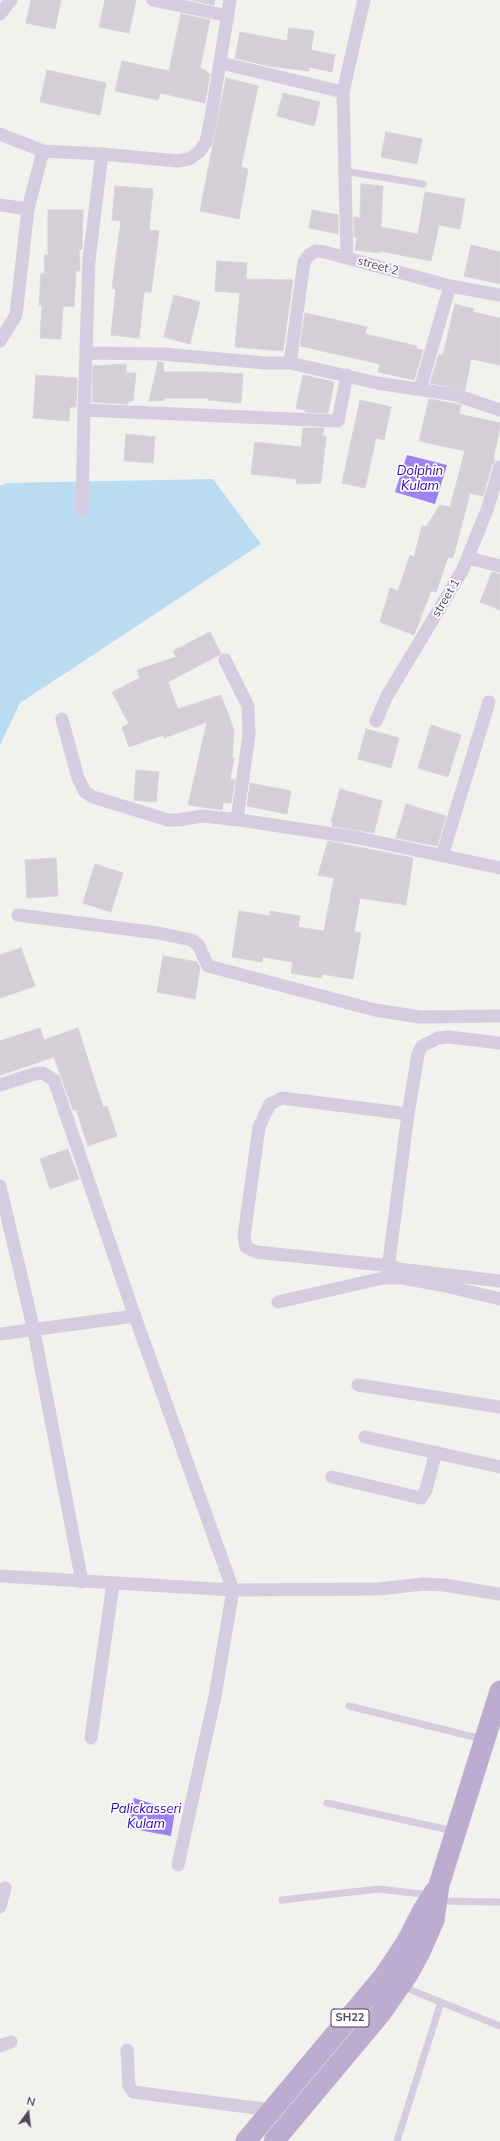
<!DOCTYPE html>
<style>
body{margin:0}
#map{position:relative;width:500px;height:2141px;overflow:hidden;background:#f1f1ee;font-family:Mulish,sans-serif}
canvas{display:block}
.north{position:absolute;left:8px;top:2093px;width:40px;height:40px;-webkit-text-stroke:3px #fff;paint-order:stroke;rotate:15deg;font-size:11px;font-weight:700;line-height:16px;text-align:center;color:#51455d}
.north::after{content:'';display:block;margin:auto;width:14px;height:18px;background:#51455d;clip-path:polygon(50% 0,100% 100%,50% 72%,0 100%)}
</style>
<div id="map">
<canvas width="500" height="2141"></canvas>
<div class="north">N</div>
</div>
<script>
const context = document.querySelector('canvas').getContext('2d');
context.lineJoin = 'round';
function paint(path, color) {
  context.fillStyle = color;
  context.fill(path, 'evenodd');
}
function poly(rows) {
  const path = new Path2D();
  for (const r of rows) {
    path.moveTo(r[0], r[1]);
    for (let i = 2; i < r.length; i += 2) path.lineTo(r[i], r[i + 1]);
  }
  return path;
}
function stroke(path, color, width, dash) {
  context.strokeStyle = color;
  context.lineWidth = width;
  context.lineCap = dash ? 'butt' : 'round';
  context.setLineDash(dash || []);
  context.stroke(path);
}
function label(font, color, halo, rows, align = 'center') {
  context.font = font + ' Mulish,sans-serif';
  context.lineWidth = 3.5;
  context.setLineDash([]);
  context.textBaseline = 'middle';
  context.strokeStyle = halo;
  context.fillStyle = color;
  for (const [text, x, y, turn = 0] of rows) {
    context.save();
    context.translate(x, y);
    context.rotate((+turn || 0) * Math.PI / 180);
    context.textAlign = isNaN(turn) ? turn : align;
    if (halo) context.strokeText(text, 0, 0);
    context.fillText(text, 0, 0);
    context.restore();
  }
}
const green = poly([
 [213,479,261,544,20,703,0,745,0,486,7,483]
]);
const water = poly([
 [407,455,447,465,435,504,395,492],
 [134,1798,175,1811,171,1836,128,1828]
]);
const building = poly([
 [31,0,61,0,55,29,26,23,31,0],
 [105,0,136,0,129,33,99,27,105,0],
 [191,0,215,0,214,5,191,0],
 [181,14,210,20,200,68,207,71,207,73,210,74,205,103,160,93,158,100,115,91,122,61,169,71,181,14],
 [289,28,314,31,311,50,335,55,332,72,309,67,309,71,269,66,235,58,240,32,287,41,289,28],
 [47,70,106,83,100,115,40,102,47,70],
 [226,78,258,86,241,167,248,169,239,219,200,211,226,78],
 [283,93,320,102,314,126,277,116,283,93],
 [386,132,422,139,417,164,381,157,386,132],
 [361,184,383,186,381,227,418,234,425,192,465,199,460,229,439,225,431,261,380,251,380,253,355,250,357,237,354,237,354,217,360,218,361,184],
 [115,186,153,189,149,230,159,231,151,292,144,292,139,338,111,335,116,289,112,288,121,221,112,220,115,186],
 [48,210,83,210,82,249,79,250,80,271,76,271,74,307,63,306,61,339,40,338,42,305,39,305,41,273,45,274,44,255,48,255,48,210],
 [312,210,338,215,338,234,309,228,312,210],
 [471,245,500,252,500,284,464,276,471,245],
 [217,261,247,263,246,279,293,280,283,351,235,347,240,293,215,291,217,261],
 [174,295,200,302,190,344,164,337,174,295],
 [455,304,474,309,473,312,500,318,500,365,471,359,465,390,430,383,439,354,443,355,455,304],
 [305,313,367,327,365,334,417,346,416,349,423,350,414,380,378,372,380,364,300,346,305,313],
 [158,362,163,362,164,372,210,372,243,374,241,403,208,400,208,398,164,398,164,400,149,401,158,362],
 [126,364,126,373,136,373,133,401,128,401,128,404,92,402,93,366,126,364],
 [36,375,77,378,76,407,70,407,69,421,33,418,36,375],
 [303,375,334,382,328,413,305,412,305,410,296,408,303,375],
 [429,399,461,405,459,414,500,423,500,427,493,460,496,460,492,465,483,496,470,493,453,558,448,557,436,592,431,591,414,635,380,622,390,588,398,591,410,555,414,557,422,526,426,527,440,505,450,507,465,451,419,441,429,399],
 [360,400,391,407,384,440,376,438,365,488,342,483,360,400],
 [303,428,324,428,322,436,326,436,321,483,296,484,297,479,251,474,255,442,301,447,303,428],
 [126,434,155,437,153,463,124,461,126,434],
 [492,572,500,574,500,610,480,602,492,572],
 [210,632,221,654,168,682,178,709,221,695,234,730,232,758,234,758,230,779,235,780,231,803,223,802,222,810,188,805,207,722,164,738,163,735,129,747,122,727,129,724,112,692,140,678,137,670,176,657,173,651,210,632],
 [431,725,461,735,448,777,418,768,431,725],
 [366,729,399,738,391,768,358,759,366,729],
 [136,770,159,772,156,802,134,800,136,770],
 [250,783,291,791,287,814,247,806,250,783],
 [340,789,382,801,374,833,332,826,333,822,331,822,340,789],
 [406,804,446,816,437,846,396,838,406,804],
 [328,841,413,858,406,905,360,898,354,932,361,933,353,979,322,974,321,978,291,973,293,962,263,957,262,962,232,957,239,911,270,916,270,911,300,916,298,927,324,931,334,878,318,875,328,841],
 [56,858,58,896,27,898,25,860,56,858],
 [95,864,123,873,111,912,83,903,95,864],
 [21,948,35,986,0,998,0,955,21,948],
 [163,956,197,962,200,968,195,999,157,992,163,956],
 [40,1028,44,1040,78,1028,103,1107,107,1106,117,1136,88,1146,76,1109,73,1110,54,1057,0,1075,0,1041,40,1028],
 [68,1149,79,1179,50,1189,40,1159,68,1149]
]);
const lane = poly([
 [344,171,423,184],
 [349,1706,482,1739],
 [327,1803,454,1831],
 [282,1900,378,1889,431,1895],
 [438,1901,500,1902],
 [401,1986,500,2026],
 [397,2141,441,2002]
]);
const street = poly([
 [153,0,228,16],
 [0,14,11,0],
 [221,63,343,92],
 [0,134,43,151],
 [102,154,89,260,84,410,338,421,347,375],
 [0,205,28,209],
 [347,258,343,92,364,0],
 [450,286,500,295],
 [0,341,16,315,28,209,43,151,102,154,177,161,189,159,199,152,206,142,211,118,230,0],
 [86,353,163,354,265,363,290,363,377,383,456,395,500,410],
 [290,363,304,262,309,255,316,251,325,252,450,286,420,389],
 [82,510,84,410],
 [468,558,500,566],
 [225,660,248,706,249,735,237,819],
 [62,719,78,778,85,792,93,797,168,820,179,820,202,816,240,820,359,838,500,868],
 [376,721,387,696,462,571,487,510,500,467],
 [442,856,489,702],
 [18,915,158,933,192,940,199,946,208,966,375,1010,420,1017,500,1016],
 [500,1043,449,1037,438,1038,422,1046,418,1054,408,1114,389,1261,392,1266,398,1269,500,1281],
 [0,1085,34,1074,43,1073,54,1080,134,1314,233,1590,215,1696,178,1865],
 [0,1186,34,1331,82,1582],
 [392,1266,256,1252,246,1247,244,1236,259,1127,270,1104,282,1098,408,1114],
 [278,1302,383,1278,402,1278,441,1285,500,1299],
 [0,1334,135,1316],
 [358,1385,500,1407],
 [365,1437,500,1467],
 [332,1477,421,1498,426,1490,436,1452],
 [0,1576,233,1590,379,1589,423,1584,444,1585,500,1594],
 [91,1738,113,1584],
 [0,1907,5,1888],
 [0,2046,11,2042],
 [127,2050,129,2086,133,2092,271,2110]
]);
const primary = poly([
 [246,2141,384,1976,406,1943,423,1910,435,1891],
 [274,2141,381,2013,408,1974,420,1952,434,1920,439,1885,500,1691]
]);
const shields = [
 [350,2018,38]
];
const shieldNames = [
 ["SH22",350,2018]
];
const streetNames = [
 ["street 2",378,266,15],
 ["street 1",446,598,-59]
];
const waterNames = [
 ["Dolphin",420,471],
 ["Kulam",420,486],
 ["Palickasseri",146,1809],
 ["Kulam",146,1824]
];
paint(green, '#b9dcf2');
paint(water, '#9b83f3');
paint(building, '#d4ced7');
stroke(building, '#d8d2db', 1);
stroke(lane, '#d5cce0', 7);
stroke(street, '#d5cce0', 13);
stroke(primary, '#beacd0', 21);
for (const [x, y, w] of shields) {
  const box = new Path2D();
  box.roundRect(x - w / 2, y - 9, w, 18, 3);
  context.fillStyle = '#fff';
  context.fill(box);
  stroke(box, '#51455d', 1);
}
label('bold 11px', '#51455d', null, shieldNames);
label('12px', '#51455d', '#fff', streetNames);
label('italic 13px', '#2801b4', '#fff', waterNames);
</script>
